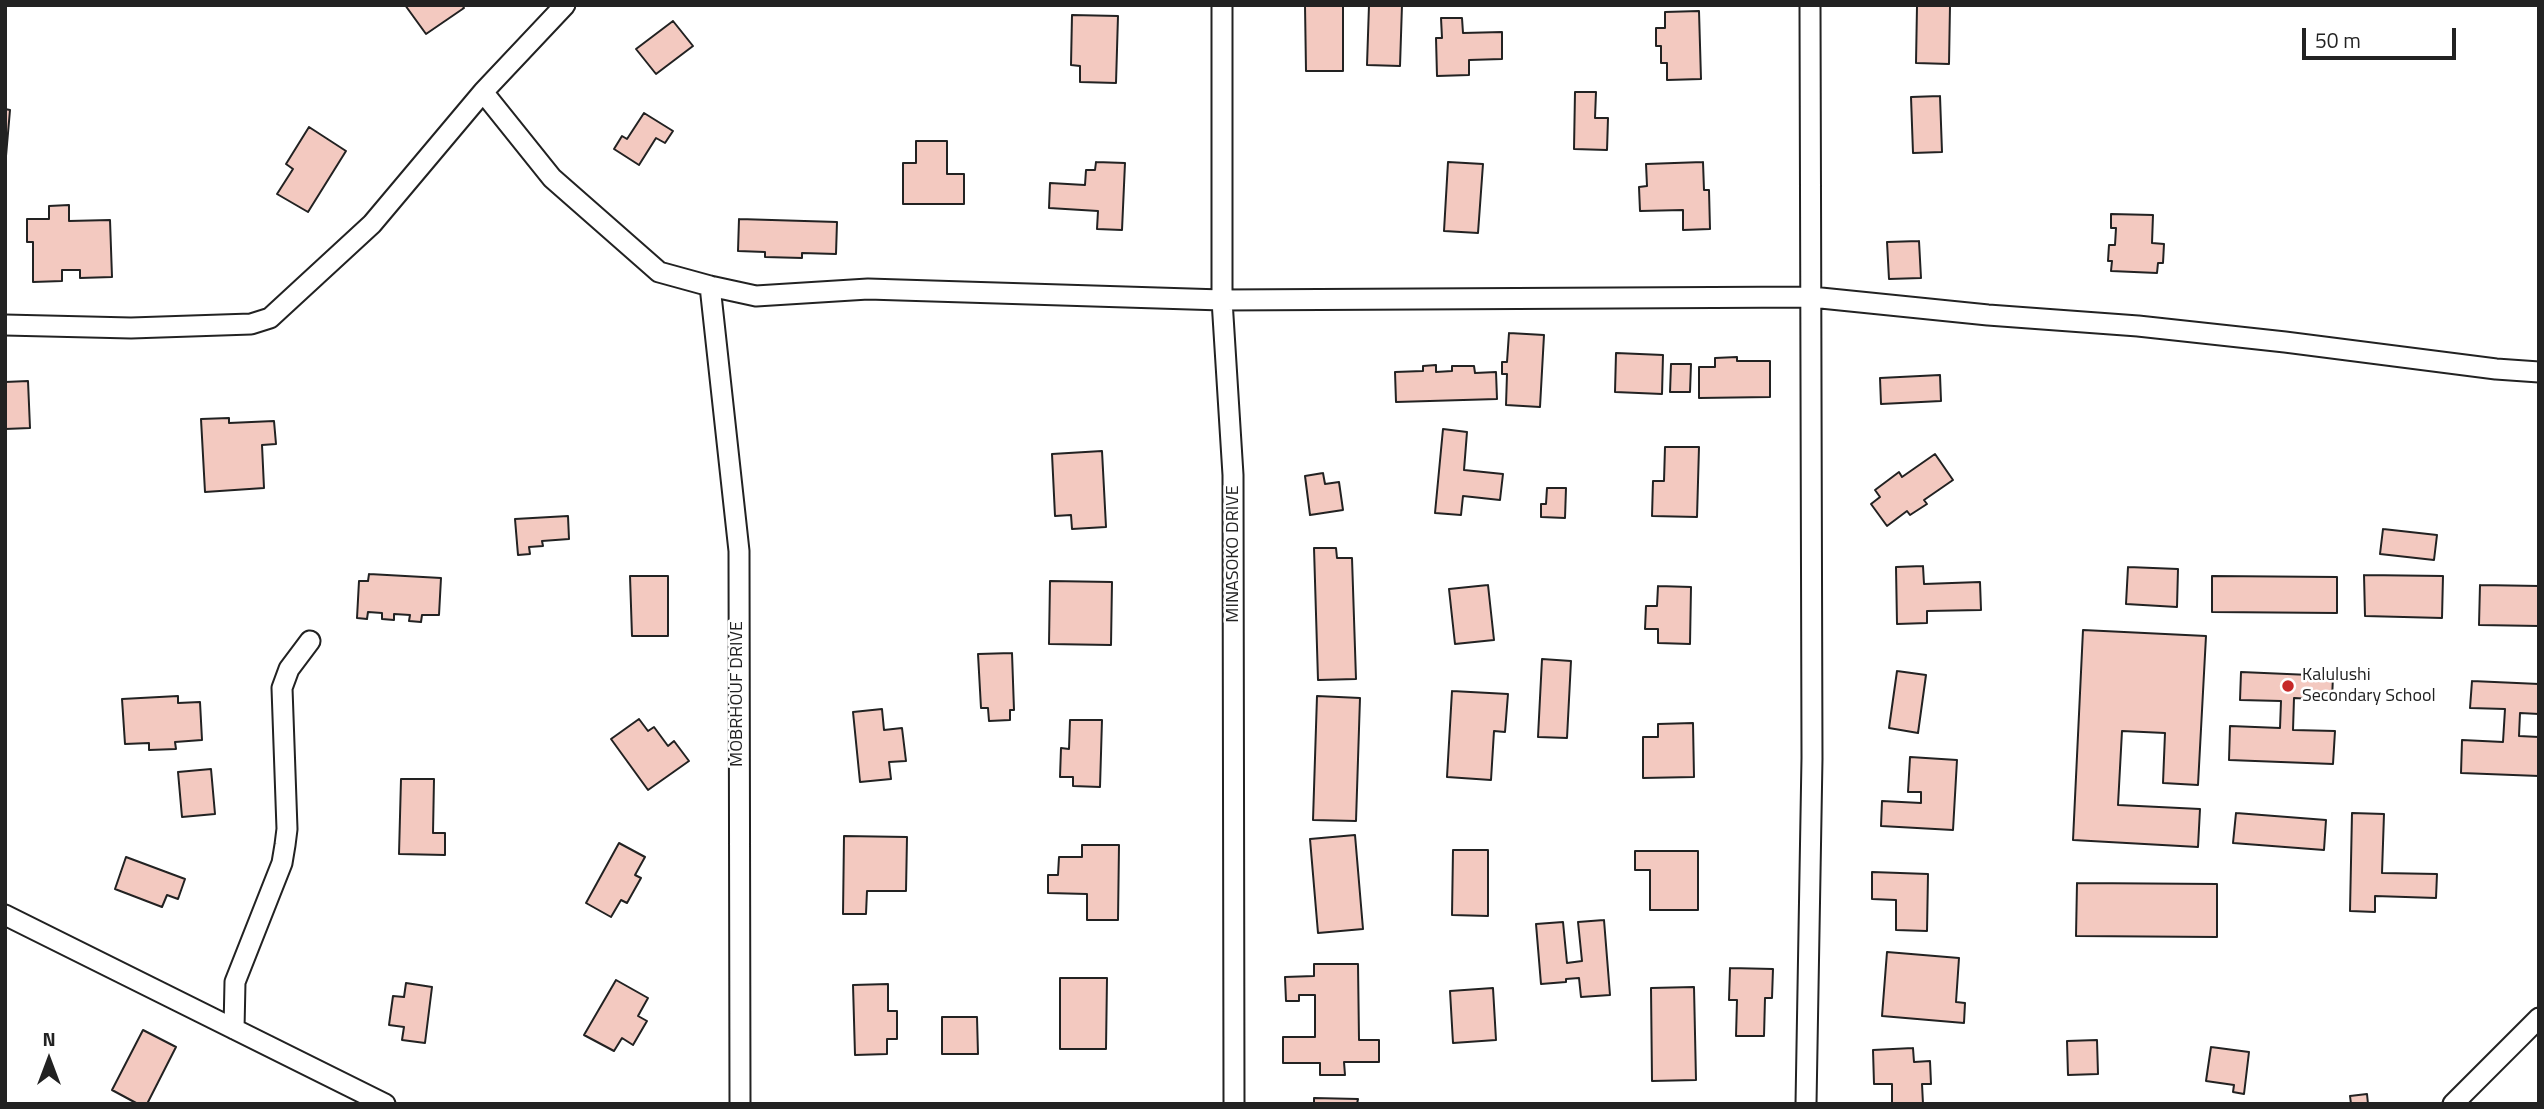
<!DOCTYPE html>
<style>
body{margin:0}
#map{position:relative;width:2544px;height:1109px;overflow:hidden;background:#fff;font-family:"Titillium Web",sans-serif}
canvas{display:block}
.frame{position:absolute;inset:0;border:7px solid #222;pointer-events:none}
.north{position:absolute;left:14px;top:1025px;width:70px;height:70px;-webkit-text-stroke:5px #fff;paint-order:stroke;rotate:0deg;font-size:19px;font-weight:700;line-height:28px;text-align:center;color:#222}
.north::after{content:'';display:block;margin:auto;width:24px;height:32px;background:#222;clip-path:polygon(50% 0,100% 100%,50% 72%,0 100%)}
.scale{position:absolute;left:2302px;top:28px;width:154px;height:32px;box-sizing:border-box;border:4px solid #222;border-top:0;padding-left:9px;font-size:21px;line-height:24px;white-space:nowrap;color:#222;-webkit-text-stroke:5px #fff;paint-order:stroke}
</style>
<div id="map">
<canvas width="2544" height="1109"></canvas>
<div class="frame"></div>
<div class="north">N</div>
<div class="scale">50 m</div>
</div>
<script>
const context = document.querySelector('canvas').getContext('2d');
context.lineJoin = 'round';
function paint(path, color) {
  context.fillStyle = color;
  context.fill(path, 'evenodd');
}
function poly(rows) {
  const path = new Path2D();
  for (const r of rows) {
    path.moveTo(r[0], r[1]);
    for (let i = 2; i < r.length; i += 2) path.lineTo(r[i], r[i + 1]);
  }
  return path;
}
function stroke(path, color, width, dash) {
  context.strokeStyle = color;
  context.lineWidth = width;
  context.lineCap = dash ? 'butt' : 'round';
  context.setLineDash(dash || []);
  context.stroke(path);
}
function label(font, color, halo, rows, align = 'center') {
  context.font = font + ' "Titillium Web",sans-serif';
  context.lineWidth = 5;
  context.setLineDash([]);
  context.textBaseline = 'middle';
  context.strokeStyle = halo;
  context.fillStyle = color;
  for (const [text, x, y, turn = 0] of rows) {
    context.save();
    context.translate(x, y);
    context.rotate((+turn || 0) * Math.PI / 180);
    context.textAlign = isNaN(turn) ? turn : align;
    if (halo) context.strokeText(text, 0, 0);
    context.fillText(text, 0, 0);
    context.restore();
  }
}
const building = poly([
 [405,5,462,5,464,8,426,34,405,5],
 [1305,5,1343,5,1343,71,1306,71,1305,5],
 [1369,5,1402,5,1400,66,1367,65,1369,5],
 [1917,6,1950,6,1949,64,1916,63,1917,6],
 [1699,11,1701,79,1667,80,1667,63,1661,63,1661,46,1656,46,1656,28,1665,28,1665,12,1699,11],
 [1072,15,1118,16,1116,83,1080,82,1080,66,1071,65,1072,15],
 [1441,18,1462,18,1463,33,1502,32,1502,59,1469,60,1469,75,1437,76,1436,38,1442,38,1441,18],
 [673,21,693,46,656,74,636,49,673,21],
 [1575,92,1596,92,1595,118,1608,118,1607,150,1574,149,1575,92],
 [1940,96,1942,152,1913,153,1911,97,1940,96],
 [5,109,10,110,6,156,5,156,5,109],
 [644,113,673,131,665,143,656,138,639,165,614,149,622,136,627,139,644,113],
 [309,127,346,151,308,212,277,194,293,169,286,164,309,127],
 [916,141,947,141,947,174,964,174,964,204,903,204,903,163,916,163,916,141],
 [1096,162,1125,163,1122,230,1097,229,1098,211,1049,208,1050,183,1085,185,1086,170,1095,170,1096,162],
 [1448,162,1483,164,1478,233,1444,231,1448,162],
 [1703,162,1704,190,1709,190,1710,229,1683,230,1683,210,1640,211,1639,187,1647,186,1646,164,1703,162],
 [69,205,69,221,110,220,112,277,80,278,80,270,62,270,62,281,33,282,33,242,27,242,27,219,49,219,49,206,69,205],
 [2111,214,2153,215,2152,243,2164,244,2163,263,2158,263,2157,273,2111,271,2112,261,2108,261,2109,245,2115,245,2116,228,2111,228,2111,214],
 [739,219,837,222,836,254,802,253,802,258,765,257,765,252,738,251,739,219],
 [1919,241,1921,278,1889,279,1887,242,1919,241],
 [1509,333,1544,335,1540,407,1506,405,1507,374,1502,374,1502,362,1507,362,1509,333],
 [1616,353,1663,355,1662,394,1615,392,1616,353],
 [1737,357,1737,361,1770,361,1770,397,1699,398,1699,367,1715,367,1715,358,1737,357],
 [1671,364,1691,364,1690,392,1670,392,1671,364],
 [1436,365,1436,372,1452,371,1452,366,1474,366,1475,373,1496,372,1497,399,1396,402,1395,372,1423,371,1423,366,1436,365],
 [1940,375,1941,401,1881,404,1880,378,1940,375],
 [28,381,30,428,5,429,5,382,28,381],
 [229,418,229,423,274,421,276,444,262,445,264,488,205,492,201,419,229,418],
 [1443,429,1467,432,1464,470,1503,474,1500,500,1463,496,1461,515,1435,513,1443,429],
 [1665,447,1699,447,1697,517,1652,516,1653,481,1664,481,1665,447],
 [1102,451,1106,527,1072,529,1071,515,1055,516,1052,454,1102,451],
 [1935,454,1953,480,1924,500,1927,504,1910,515,1907,511,1887,526,1871,504,1880,497,1875,490,1899,472,1902,477,1935,454],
 [1323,473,1325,484,1339,482,1343,510,1310,515,1305,476,1323,473],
 [1547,488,1566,488,1565,518,1541,517,1541,504,1546,504,1547,488],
 [568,516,569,539,542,541,543,546,529,547,530,554,518,555,515,519,568,516],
 [2383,529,2437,535,2434,560,2380,554,2383,529],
 [1314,548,1336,548,1337,558,1352,558,1356,679,1318,680,1314,548],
 [1923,566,1924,584,1980,582,1981,610,1927,611,1927,623,1897,624,1896,567,1923,566],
 [2128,567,2178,569,2177,607,2126,604,2128,567],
 [369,574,441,578,439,615,422,615,421,622,409,621,410,615,394,614,394,620,382,619,382,613,368,612,367,619,357,618,359,581,368,581,369,574],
 [2364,575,2443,576,2442,618,2365,616,2364,575],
 [630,576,668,576,668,636,632,636,630,576],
 [2212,576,2337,577,2337,613,2212,612,2212,576],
 [1050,581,1112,582,1111,645,1049,644,1050,581],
 [1488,585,1494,640,1455,644,1449,589,1488,585],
 [2480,585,2539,586,2539,626,2479,625,2480,585],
 [1658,586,1691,587,1690,644,1658,643,1658,629,1645,629,1646,606,1657,606,1658,586],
 [2083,630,2206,636,2198,785,2163,783,2165,733,2122,731,2118,805,2200,809,2198,847,2073,840,2083,630],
 [1012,653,1014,710,1010,710,1010,720,989,721,988,708,981,708,978,654,1012,653],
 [1542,659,1571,661,1567,738,1538,737,1542,659],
 [1897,671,1926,675,1918,733,1889,728,1897,671],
 [2241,672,2333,676,2332,700,2294,698,2293,730,2335,731,2333,764,2229,760,2230,726,2280,728,2281,701,2240,700,2241,672],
 [2472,681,2539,684,2539,714,2520,713,2519,736,2539,737,2539,776,2461,773,2462,740,2503,742,2505,709,2470,708,2472,681],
 [1452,691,1508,694,1505,732,1494,731,1491,780,1447,777,1452,691],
 [178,696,178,703,200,702,202,740,175,742,176,749,149,750,149,743,125,744,122,699,178,696],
 [1317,696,1360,698,1356,821,1313,820,1317,696],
 [882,709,884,730,902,728,906,761,889,762,891,779,860,782,853,712,882,709],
 [639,719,648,731,654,727,668,746,674,741,689,761,648,790,611,739,639,719],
 [1070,720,1102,720,1100,787,1073,786,1073,777,1060,777,1061,748,1069,749,1070,720],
 [1693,723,1694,777,1643,778,1643,737,1658,737,1658,724,1693,723],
 [1910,757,1957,760,1953,830,1881,826,1882,801,1921,803,1921,792,1908,792,1910,757],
 [211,769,215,814,182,817,178,772,211,769],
 [401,779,434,779,433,833,445,833,445,855,399,854,401,779],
 [2236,813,2326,820,2324,850,2233,843,2236,813],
 [2352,813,2384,814,2382,873,2437,874,2436,898,2375,896,2375,912,2350,911,2352,813],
 [1355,835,1363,929,1318,933,1310,839,1355,835],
 [844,836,907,837,906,891,867,891,866,914,843,914,844,836],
 [619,843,645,857,635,875,641,878,627,903,621,900,611,917,586,903,619,843],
 [1082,845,1119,845,1118,920,1087,920,1087,894,1048,893,1048,875,1058,875,1059,857,1082,857,1082,845],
 [1453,850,1488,850,1488,916,1452,915,1453,850],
 [1635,851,1698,851,1698,910,1650,910,1650,870,1635,870,1635,851],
 [126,857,185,879,178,899,167,895,162,907,115,889,126,857],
 [1872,872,1928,874,1927,931,1896,930,1896,900,1872,899,1872,872],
 [2077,883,2217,884,2217,937,2076,936,2077,883],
 [1604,920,1610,995,1581,997,1579,978,1566,979,1566,982,1541,984,1536,924,1563,922,1567,963,1582,961,1578,922,1604,920],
 [1887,952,1959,958,1956,1002,1965,1003,1964,1023,1882,1016,1887,952],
 [1314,964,1358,964,1359,1040,1379,1040,1379,1062,1344,1062,1345,1075,1320,1075,1320,1063,1283,1063,1283,1037,1315,1037,1315,995,1299,995,1299,1001,1286,1001,1285,977,1314,976,1314,964],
 [1730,968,1773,969,1772,998,1765,998,1764,1036,1736,1036,1737,1000,1729,1000,1730,968],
 [1060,978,1107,978,1106,1049,1060,1049,1060,978],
 [616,980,648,998,638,1016,647,1021,633,1045,622,1038,614,1051,584,1035,616,980],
 [406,983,432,987,425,1043,402,1040,404,1027,389,1025,393,996,404,997,406,983],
 [888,984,888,1011,897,1011,897,1039,887,1039,887,1054,855,1055,853,985,888,984],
 [1694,987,1696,1080,1652,1081,1651,988,1694,987],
 [1493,988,1496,1040,1453,1043,1450,991,1493,988],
 [942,1017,977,1017,978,1054,942,1054,942,1017],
 [143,1030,176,1047,147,1104,138,1104,112,1090,143,1030],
 [2097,1040,2098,1074,2068,1075,2067,1041,2097,1040],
 [2211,1047,2249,1052,2244,1094,2233,1092,2234,1085,2206,1081,2211,1047],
 [1913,1048,1914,1062,1930,1061,1931,1084,1922,1084,1923,1104,1892,1104,1892,1084,1874,1084,1873,1050,1913,1048],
 [2367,1094,2368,1104,2351,1104,2350,1096,2367,1094],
 [1314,1098,1358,1099,1357,1104,1314,1104,1314,1098]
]);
const street = poly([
 [565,5,483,92,552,178,659,272,710,286,756,296,868,289,1222,300,1811,297,1988,315,2138,326,2285,342,2496,369,2539,372],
 [1222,5,1222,300,1233,475,1234,1104],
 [710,286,739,551,740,1104],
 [5,325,131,328,251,324,270,318,372,224,483,92],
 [5,915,385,1104],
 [234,1029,235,982,282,863,285,845,287,829,282,688,289,669,310,641],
 [1806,1104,1812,758,1810,5],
 [2453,1104,2539,1018]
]);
const markers = [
 [2288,686,7,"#c62828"]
];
const streetNames = [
 ["MINASOKO DRIVE",1234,554,-90],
 ["MOBRHOUF DRIVE",738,694,-90]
];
const poiNames = [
 ["Kalulushi",2302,676],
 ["Secondary School",2302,697]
];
paint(building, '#f3c9c0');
stroke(building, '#222', 2);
stroke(street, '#222', 23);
stroke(street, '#fff', 19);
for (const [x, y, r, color] of markers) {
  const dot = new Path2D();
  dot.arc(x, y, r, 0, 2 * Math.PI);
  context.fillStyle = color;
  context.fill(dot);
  stroke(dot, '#fff', 2.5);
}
label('18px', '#222', '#fff', streetNames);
label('18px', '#222', '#fff', poiNames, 'left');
</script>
